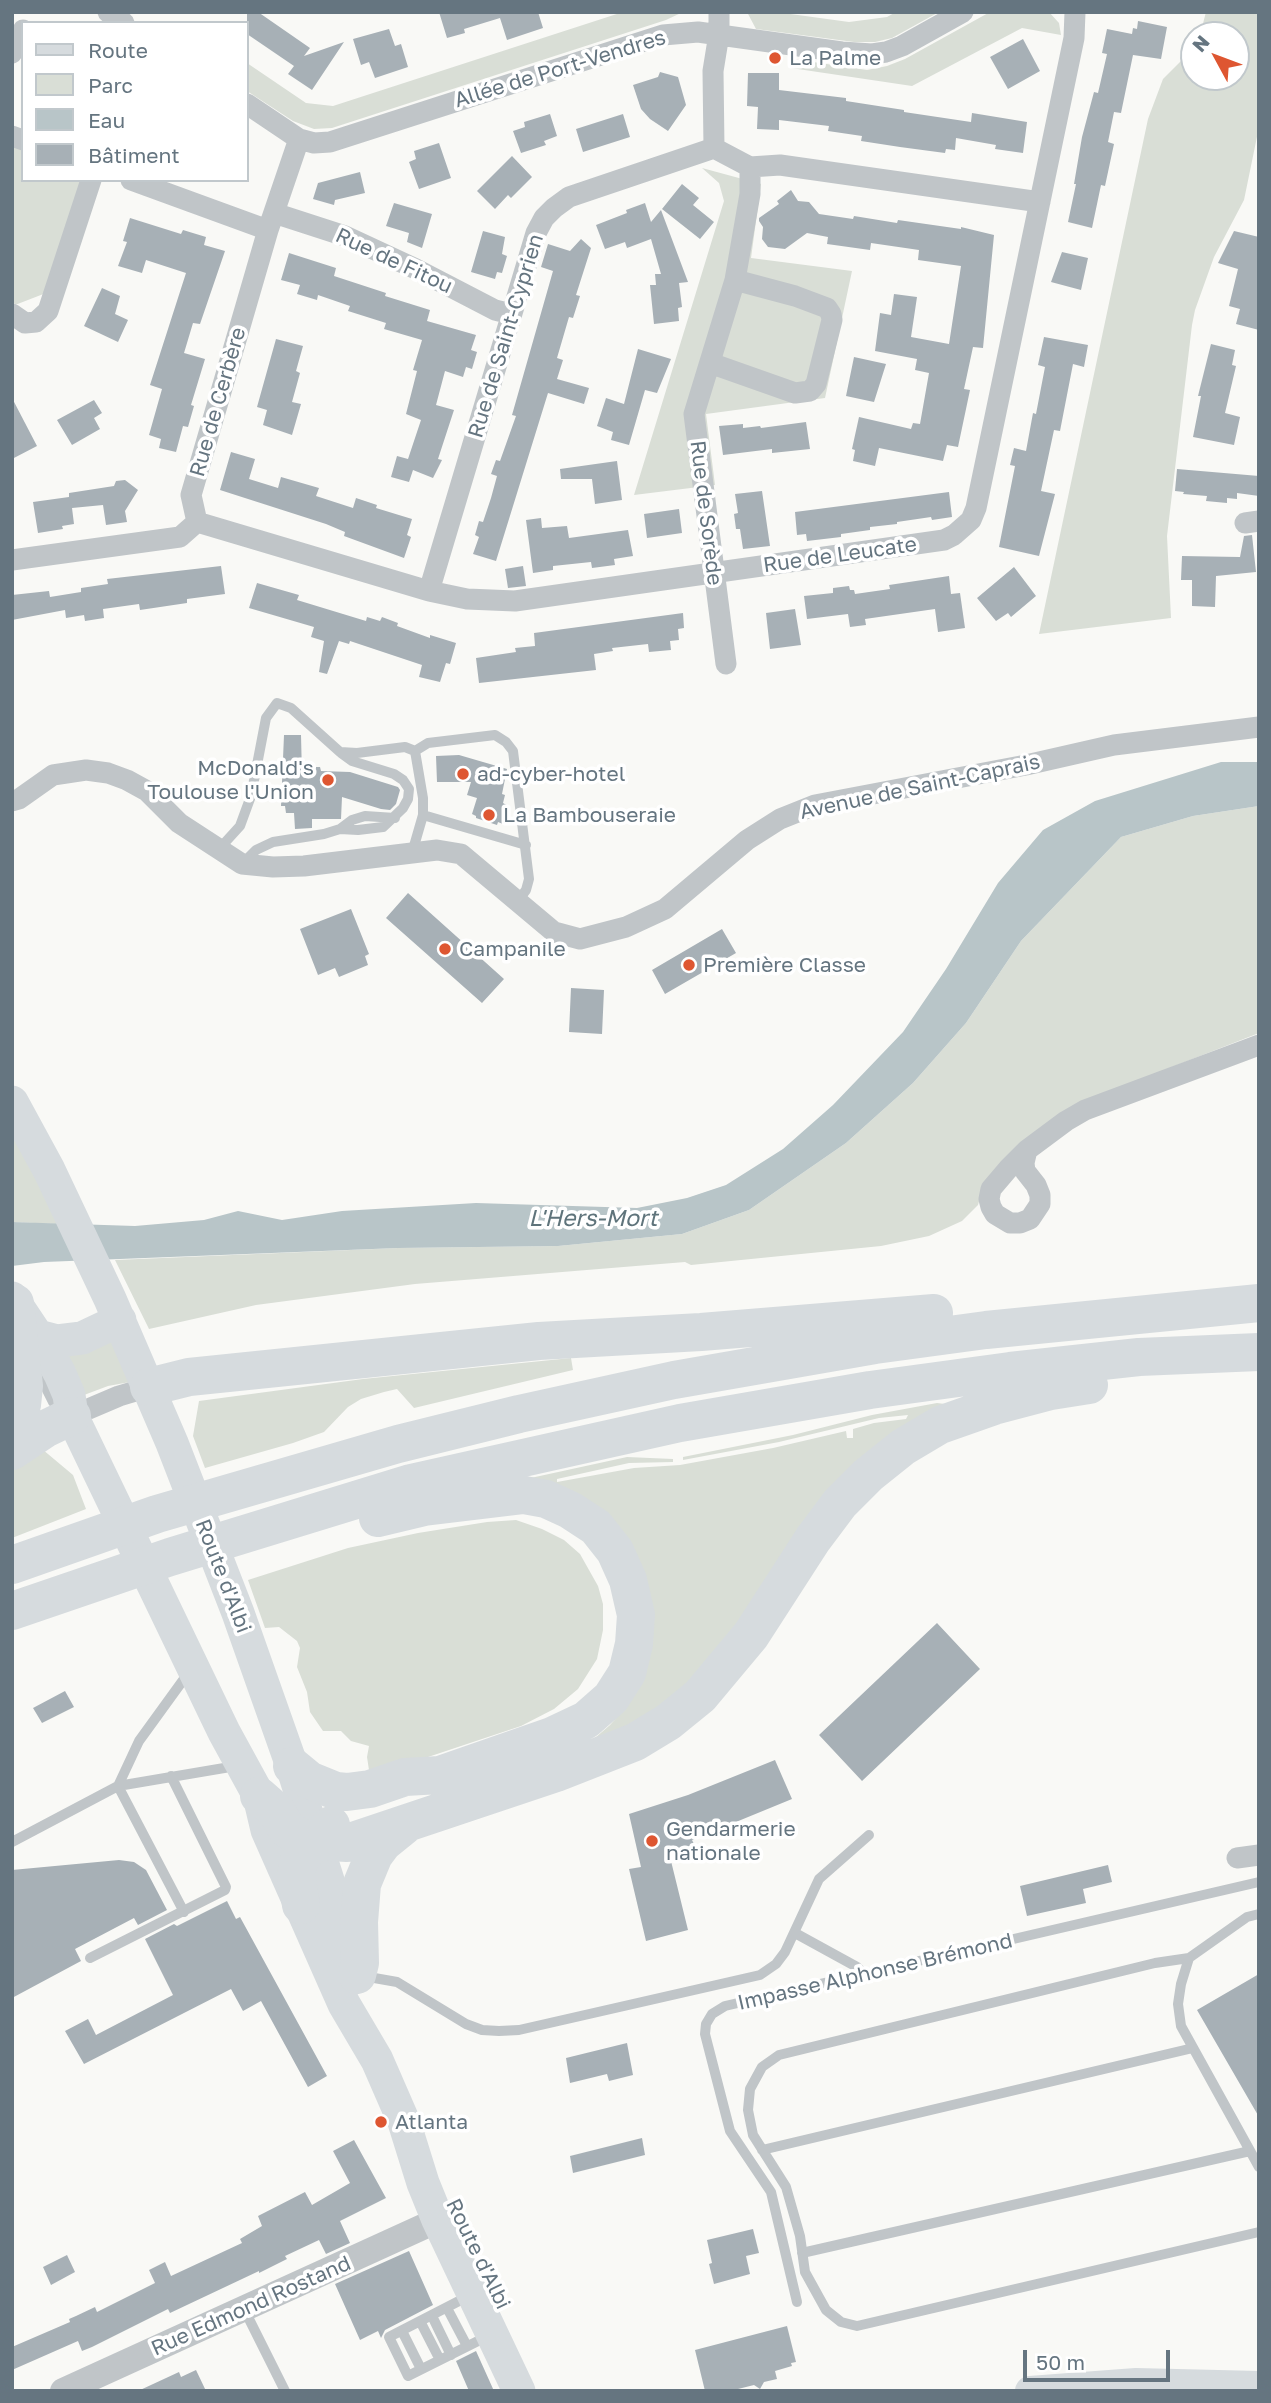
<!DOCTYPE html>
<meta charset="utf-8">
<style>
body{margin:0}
#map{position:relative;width:1271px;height:2403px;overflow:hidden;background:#f9f9f6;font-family:"Golos Text",sans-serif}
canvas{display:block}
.frame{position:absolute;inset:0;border:14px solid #657580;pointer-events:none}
.legend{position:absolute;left:21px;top:21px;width:228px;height:161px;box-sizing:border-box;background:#fff;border:2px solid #c1c8cc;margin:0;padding:9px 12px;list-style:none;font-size:21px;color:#657580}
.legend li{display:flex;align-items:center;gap:14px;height:35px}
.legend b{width:35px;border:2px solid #c1c8cc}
.north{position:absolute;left:1180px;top:21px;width:70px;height:70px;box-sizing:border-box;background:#fff;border:2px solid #c1c8cc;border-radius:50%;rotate:311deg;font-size:19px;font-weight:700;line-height:28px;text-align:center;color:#657580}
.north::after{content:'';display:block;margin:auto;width:24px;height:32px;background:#de5631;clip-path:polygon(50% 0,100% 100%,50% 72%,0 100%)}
.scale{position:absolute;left:1023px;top:2350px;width:147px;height:32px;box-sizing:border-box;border:4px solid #657580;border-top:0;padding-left:9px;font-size:21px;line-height:24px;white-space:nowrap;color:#657580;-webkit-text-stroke:5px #fff;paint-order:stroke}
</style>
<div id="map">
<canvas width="1271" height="2403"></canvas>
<div class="frame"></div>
<ul class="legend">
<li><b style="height:9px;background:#d6dbde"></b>Route</li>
<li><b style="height:19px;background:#d9ded6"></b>Parc</li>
<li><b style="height:19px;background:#b8c5c8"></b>Eau</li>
<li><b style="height:19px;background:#a7b0b6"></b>Bâtiment</li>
</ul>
<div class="north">N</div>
<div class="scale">50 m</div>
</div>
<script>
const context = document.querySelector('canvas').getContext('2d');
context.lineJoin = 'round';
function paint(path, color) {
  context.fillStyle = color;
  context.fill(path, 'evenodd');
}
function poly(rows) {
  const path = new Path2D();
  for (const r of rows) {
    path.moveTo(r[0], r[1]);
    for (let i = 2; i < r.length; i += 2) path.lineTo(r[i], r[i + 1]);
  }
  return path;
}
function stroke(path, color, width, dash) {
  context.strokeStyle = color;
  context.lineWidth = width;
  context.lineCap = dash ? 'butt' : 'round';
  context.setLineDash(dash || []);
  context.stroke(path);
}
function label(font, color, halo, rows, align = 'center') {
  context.font = font + ' "Golos Text",sans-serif';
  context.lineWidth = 7;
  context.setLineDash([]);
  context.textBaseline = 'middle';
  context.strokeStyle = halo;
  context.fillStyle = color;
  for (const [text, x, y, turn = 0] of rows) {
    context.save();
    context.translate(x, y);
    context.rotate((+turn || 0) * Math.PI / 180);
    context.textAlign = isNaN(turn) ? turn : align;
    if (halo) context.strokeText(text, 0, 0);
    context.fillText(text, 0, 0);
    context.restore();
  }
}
const green = poly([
 [623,12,683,12,666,20,332,128,314,129,293,121,247,91,247,63,306,103,333,106],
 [747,12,776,12,849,22,887,17,896,12,939,12,892,38,875,42,854,42,756,29],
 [990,12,1049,12,1059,23,1061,35,1022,28,912,86,791,68,793,59,867,70,887,66,905,59],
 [1206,12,1259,12,1259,127,1244,200,1214,257,1195,310,1192,325,1167,536,1171,618,1039,634,1148,119,1163,79,1194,48,1194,77,1236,77,1236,35,1200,35],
 [12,146,23,150,23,180,81,180,46,293,15,305,12,299],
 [702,168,761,184,751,258,852,271,825,398,706,414,715,485,634,495,724,201,719,183],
 [1259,806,1259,1033,1113,1090,983,1187,978,1205,962,1221,929,1236,881,1246,691,1265,685,1262,415,1284,256,1305,149,1329,115,1260,398,1248,558,1246,682,1234,749,1210,846,1143,913,1083,966,1023,1021,941,1121,837,1193,816],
 [12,1131,58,1224,12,1222],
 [112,1339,130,1382,108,1386,84,1395,61,1350],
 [571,1358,573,1370,414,1408,397,1389,384,1392,361,1399,348,1407,324,1432,293,1443,205,1468,193,1436,199,1401,363,1379],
 [937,1403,945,1404,721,1655,674,1703,588,1744,610,1725,627,1706,649,1599,526,1479,627,1457,673,1459,673,1462,629,1463,557,1479,557,1482,634,1468,680,1465,773,1448,846,1431,847,1438,853,1438,853,1429,874,1423,906,1419,908,1415,879,1418,779,1442,683,1460,683,1457,793,1435,872,1415],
 [42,1449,73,1475,86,1509,12,1538,12,1467],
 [516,1520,542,1529,564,1540,580,1554,598,1586,603,1604,603,1630,597,1659,578,1689,554,1709,521,1726,383,1772,369,1770,367,1757,369,1746,351,1741,341,1731,323,1731,310,1712,307,1692,297,1667,300,1648,297,1641,279,1627,265,1628,248,1580,348,1548,418,1533,487,1522]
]);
const water = poly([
 [1221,762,1259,762,1259,806,1193,816,1121,837,1021,941,966,1023,913,1083,846,1143,749,1210,682,1234,558,1246,398,1248,44,1262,12,1266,12,1222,135,1226,204,1220,238,1211,282,1220,342,1211,476,1203,637,1208,687,1198,726,1185,783,1149,833,1105,903,1032,946,969,998,883,1043,830,1095,801]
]);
const building = poly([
 [247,12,258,12,310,48,304,56,344,42,312,90,288,74,294,66,247,34],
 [439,12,538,12,543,28,507,40,500,18,464,29,465,33,447,38],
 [1138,21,1167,27,1161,59,1133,55,1121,113,1114,112,1108,142,1114,144,1105,186,1101,185,1092,228,1068,222,1076,184,1074,184,1082,137,1094,92,1098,93,1107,54,1102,53,1107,29,1132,34,1133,28,1137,29],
 [389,29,395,46,401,44,408,67,375,78,369,62,361,65,353,39],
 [1023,39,1040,71,1008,89,990,57],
 [660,72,678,77,686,105,668,131,650,119,641,109,633,85,658,77],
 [748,73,779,73,779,90,846,98,846,101,904,110,904,112,971,122,972,113,1027,122,1023,153,995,149,996,145,956,138,955,150,946,149,945,153,900,147,861,141,862,136,828,131,829,126,779,120,779,130,757,129,758,107,747,106],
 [550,114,557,136,544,141,546,145,521,153,513,131,525,127,524,122],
 [623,114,630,137,583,152,576,129],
 [439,143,451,178,419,189,409,162,416,159,414,151],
 [512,156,532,177,511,198,508,195,495,209,477,191],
 [360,172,365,193,335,200,334,205,313,199,318,183],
 [682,184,699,198,693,205,714,222,700,239,662,209],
 [791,190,798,201,809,202,819,214,853,219,854,216,897,223,898,220,961,229,961,227,994,235,983,348,973,347,964,389,970,390,958,447,947,445,943,461,879,448,875,466,853,461,855,450,852,449,859,417,911,429,913,423,920,424,929,373,915,370,917,359,875,351,880,313,891,315,894,294,917,297,911,337,949,344,961,266,918,260,919,250,871,243,870,250,827,244,828,237,807,233,785,249,768,247,762,239,763,227,759,221,759,218,779,204,777,201],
 [394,203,432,214,422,248,407,242,409,233,386,226],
 [645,203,651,222,661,210,688,282,679,283,682,307,678,308,679,321,654,324,650,285,656,285,655,274,661,274,651,239,627,248,625,242,605,249,596,225,627,213,626,210],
 [130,218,181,234,183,230,206,237,204,245,225,251,200,324,193,323,184,353,205,359,191,405,194,406,188,427,183,426,176,452,159,448,161,439,149,435,162,389,150,385,186,273,146,260,142,273,118,266,127,242,123,241],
 [483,231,505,237,502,254,507,256,502,273,497,272,495,279,471,272],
 [1234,231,1259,237,1259,330,1236,324,1240,309,1229,306,1238,269,1218,263],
 [581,239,591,248,576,295,580,296,573,318,569,317,557,358,563,360,557,379,589,388,584,404,548,393,496,561,473,554,479,537,475,535,479,521,483,522,491,498,497,476,491,474,496,460,500,461,516,416,512,415,553,271,541,267,548,244,570,251],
 [1062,252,1088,258,1081,290,1051,282],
 [289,253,336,268,334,276,386,293,385,296,430,310,427,321,476,335,471,350,477,352,472,369,466,367,463,377,445,371,436,405,454,410,438,459,442,460,433,478,413,470,409,482,391,477,397,456,408,459,421,420,406,414,417,371,413,370,422,340,384,329,386,323,348,311,350,306,318,295,317,300,297,294,300,285,281,280],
 [102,288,120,296,115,314,128,320,118,342,84,326],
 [1044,337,1088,345,1084,367,1073,364,1060,431,1054,430,1041,491,1055,494,1039,556,999,547,1015,466,1010,465,1014,448,1026,451,1033,413,1036,414,1045,367,1038,365],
 [276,339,303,346,296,371,300,373,292,402,301,404,292,435,263,425,267,410,257,407],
 [1211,344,1235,350,1232,365,1236,366,1225,413,1240,417,1234,445,1193,437,1201,396,1198,396],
 [638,349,671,359,657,393,645,390,629,445,611,440,613,432,597,426,606,398,624,404],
 [854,357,886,364,874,402,846,396],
 [12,398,37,446,12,459],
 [94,400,102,413,94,418,100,429,72,445,57,420],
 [806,422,810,449,772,453,772,449,723,455,719,426,743,424,743,428,760,426,761,428],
 [231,452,255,459,249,479,278,488,281,477,319,488,316,496,353,508,356,498,377,505,376,508,412,519,407,535,411,537,404,558,344,536,345,532,326,524,220,490],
 [617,461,622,500,595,504,592,479,561,479,560,469],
 [1177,469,1259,476,1259,496,1237,493,1237,499,1227,498,1227,503,1206,501,1207,496,1183,494,1184,492,1175,491],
 [125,480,138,490,125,511,127,522,106,525,103,505,72,508,74,524,62,526,63,529,38,533,33,502,69,497,69,493,114,486,116,481],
 [762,491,770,546,743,549,740,529,736,529,734,514,738,513,735,494],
 [949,492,952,517,932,520,931,517,897,522,897,524,870,527,870,530,841,534,841,537,807,541,806,534,797,535,795,512],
 [679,509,682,533,647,538,644,514],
 [541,518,542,528,567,526,569,538,628,530,633,556,614,559,615,565,592,568,591,562,553,566,553,570,533,573,526,520],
 [1252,535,1256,572,1216,576,1215,607,1192,606,1192,580,1181,580,1182,556,1240,557,1244,536],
 [221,566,225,594,187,599,187,603,140,610,139,604,103,609,104,618,85,621,84,615,66,618,65,610,12,620,12,595,49,591,50,597,81,592,81,588,108,584,107,579],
 [523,566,526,586,508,588,505,569],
 [1014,567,1036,596,1011,617,1008,613,996,621,977,598],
 [949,576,951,594,960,593,965,628,938,632,935,609,865,619,866,625,850,627,848,614,807,619,804,596,833,593,833,588,849,586,850,590,854,590,855,594,890,589,889,585],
 [257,583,299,595,297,600,366,621,367,617,380,621,382,617,398,623,397,626,430,638,430,635,456,643,450,664,446,663,440,682,419,677,422,665,350,641,349,644,339,641,327,674,319,672,324,641,311,637,314,627,249,608],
 [795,609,801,645,770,649,766,613],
 [683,613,684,628,678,629,679,640,670,641,671,650,649,652,648,644,612,648,613,651,594,654,596,670,479,683,476,658,516,652,515,648,535,646,534,633],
 [284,735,301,735,302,775,308,767,320,767,321,771,350,772,398,787,400,790,396,804,390,810,381,809,342,797,341,819,312,819,312,828,295,829,294,813,286,813,285,806,281,806],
 [459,755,507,769,502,794,505,795,503,803,508,806,503,824,498,822,497,825,476,818,476,816,472,814,477,798,467,795,471,782,437,782,436,756],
 [408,893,504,979,482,1003,386,918],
 [351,909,369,954,365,956,368,965,339,977,335,968,318,975,300,929],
 [722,929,736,953,665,994,652,970],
 [571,988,604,990,602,1034,569,1032],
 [937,1623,980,1669,862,1781,819,1735],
 [65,1691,74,1707,42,1723,33,1708],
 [775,1760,792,1799,692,1840,697,1850,671,1861,688,1930,646,1941,629,1869,641,1867,629,1814,688,1795],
 [119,1860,134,1862,146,1870,167,1910,138,1925,134,1918,75,1949,81,1961,12,1998,12,1870],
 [1108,1865,1112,1882,1083,1889,1086,1903,1027,1916,1020,1886],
 [227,1901,236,1919,240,1917,327,2076,308,2087,261,2001,243,2011,231,1989,84,2064,65,2031,88,2019,96,2035,173,1995,145,1939,174,1924,177,1926],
 [1259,1974,1259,2117,1197,2010],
 [627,2043,633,2075,609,2081,607,2074,570,2083,566,2058],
 [642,2138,645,2155,573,2173,570,2156],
 [354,2140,386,2198,340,2221,350,2243,326,2254,319,2240,285,2256,287,2259,259,2273,259,2271,170,2313,168,2309,92,2347,82,2351,78,2341,12,2370,12,2347,70,2322,69,2319,76,2316,95,2307,97,2312,155,2283,149,2270,165,2262,171,2276,242,2243,240,2239,262,2226,258,2216,305,2192,312,2205,350,2183,333,2151],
 [753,2229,759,2253,746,2256,750,2274,714,2284,709,2264,712,2263,707,2240],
 [409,2251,433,2305,385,2330,381,2338,378,2331,360,2340,335,2284],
 [67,2255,75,2272,51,2285,43,2267],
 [787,2326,796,2362,791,2363,792,2366,775,2371,777,2379,764,2382,760,2389,754,2385,730,2391,705,2391,695,2350],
 [476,2351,494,2391,469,2391,456,2361],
 [196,2370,206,2391,138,2391,179,2372,181,2377]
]);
const service = poly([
 [415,751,428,743,495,735,506,742,513,751,529,879,526,890,518,901],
 [423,815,526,845],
 [340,829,352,820,365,816,395,818],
 [220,848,240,826,251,796,266,718,277,703,291,708,340,752,357,753,405,747,415,751,423,798,423,815,412,853],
 [242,864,256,850,273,842,324,834,340,829,358,830,383,827,403,808,408,799,409,789,403,780,394,774,352,761,341,753],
 [38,1372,53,1402,62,1411],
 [12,1842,118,1786,139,1741,189,1672],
 [184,1912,118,1786,236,1766],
 [1259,1914,1247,1917,1189,1958,1181,1984,1178,2004,1181,2026,1259,2167],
 [795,1933,857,1967,863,1973],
 [90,1958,225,1890,226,1887,171,1776],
 [1189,1958,1155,1963,779,2055,762,2067,750,2089,748,2110,753,2135,786,2187,800,2236,805,2272,826,2310,841,2322,857,2326,1259,2232],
 [363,1976,397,1982,466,2024,482,2030,499,2031,519,2030,760,1975,776,1964,785,1952,819,1879,869,1835],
 [762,2150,1193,2048],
 [802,2253,1250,2151],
 [797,2302,771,2192,730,2131,705,2034,706,2024,712,2014,725,2006,1259,1882],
 [447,2308,467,2346],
 [244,2309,285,2391],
 [432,2316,451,2355],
 [420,2321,440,2360],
 [402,2331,421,2369],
 [488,2336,408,2376,389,2337,492,2284]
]);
const minor = poly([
 [108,12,124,23],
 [12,53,23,30],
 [247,104,299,139,314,143,330,142,663,35,698,32,842,52,872,54,886,52,902,46,963,12],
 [12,136,23,140],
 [714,148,713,71,719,34,719,12],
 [131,180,268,230],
 [274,213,345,236,416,269,495,310,511,314],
 [12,314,25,323,36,322,48,311,91,180],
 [710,363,795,393,810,391,816,384,832,320,831,314,827,308,795,296,735,280],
 [197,522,429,591,467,599,515,601,944,540,954,535,971,520,976,508,1074,38,1075,12],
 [1245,523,1259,521],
 [12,560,180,537,197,522,191,495,268,230,299,139],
 [429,591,536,233,544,218,554,208,569,197,714,148,750,167,780,165,1040,202],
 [726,664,694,414,735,280,750,194,750,167],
 [12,801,19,799,53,775,86,770,108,773,127,780,147,791,179,823,242,864,273,867,304,866,437,850,461,854,554,932,580,939,626,927,665,909,747,840,780,819,815,805,1026,765,1114,745,1259,727],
 [1027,1150,1024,1163,1025,1171,1036,1185,1040,1195,1040,1204,1030,1219,1020,1223,1010,1223,995,1214,991,1207,989,1199,991,1189,1008,1169,1027,1150,1066,1121,1085,1110,1259,1045],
 [72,1416,119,1396,149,1387],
 [1237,1858,1259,1855]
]);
const tertiary = poly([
 [63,2391,438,2220]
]);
const secondary = poly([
 [1030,2391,1136,2383,1259,2386]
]);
const primary = poly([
 [12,1102,49,1170,110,1299,172,1443,238,1613,292,1766,354,1963],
 [12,1298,48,1352,60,1374,69,1395,72,1416,224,1732,259,1796,267,1830,344,2004,377,2060,404,2122,423,2183,438,2220,519,2391],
 [38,1336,57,1341,82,1338,120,1320]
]);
const motorway = poly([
 [149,1387,189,1377,539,1341,701,1332,934,1313],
 [12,1423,22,1405,24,1386,15,1303],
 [12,1451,45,1429,72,1416],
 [12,1565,157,1514,398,1444,519,1414,674,1380,875,1345,986,1330,1259,1303],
 [12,1611,170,1557,411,1483,680,1423,870,1390,1010,1371,1139,1357,1259,1352],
 [292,1766,309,1780,336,1791,347,1792,370,1789,405,1777,440,1775,552,1736,586,1720,611,1698,627,1673,634,1644,636,1615,628,1580,615,1551,596,1527,570,1510,546,1499,524,1495,424,1507,378,1518],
 [259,1796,276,1811,287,1829,299,1837,314,1841,347,1843,556,1773,635,1742,668,1722,700,1696,751,1635,813,1539,840,1503,868,1475,903,1447,940,1425,994,1406,1051,1391,1089,1385],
 [301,1905,296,1874,299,1861,314,1841,331,1825],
 [357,1975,360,1963,359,1922,362,1884,374,1855,383,1843,404,1826]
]);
const markers = [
 [775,58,7,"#de5631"],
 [463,774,7,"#de5631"],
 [328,780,7,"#de5631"],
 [489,815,7,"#de5631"],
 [445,949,7,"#de5631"],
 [689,965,7,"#de5631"],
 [652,1841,7,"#de5631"],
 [381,2122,7,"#de5631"]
];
const poiNames = [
 ["La Palme",789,58],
 ["McDonald's",314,768,"right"],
 ["Toulouse l'Union",314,792,"right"],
 ["ad-cyber-hotel",477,774],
 ["La Bambouseraie",503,815],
 ["Campanile",459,949],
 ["Première Classe",703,965],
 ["Gendarmerie",666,1829],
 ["nationale",666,1853],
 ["Atlanta",395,2122]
];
const streetNames = [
 ["Allée de Port-Vendres",560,69,-17],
 ["Rue de Fitou",394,261,25],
 ["Rue de Saint-Cyprien",506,336,-73],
 ["Rue de Cerbère",218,402,-74],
 ["Rue de Sorède",706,513,83],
 ["Rue de Leucate",840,555,-8],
 ["Avenue de Saint-Caprais",920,787,-12],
 ["Route d'Albi",223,1576,69],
 ["Impasse Alphonse Brémond",875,1972,-13],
 ["Route d'Albi",478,2254,64],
 ["Rue Edmond Rostand",251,2306,-24]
];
const waterNames = [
 ["L'Hers-Mort",593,1219]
];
paint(green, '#d9ded6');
paint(water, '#b8c5c8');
paint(building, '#a7b0b6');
stroke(service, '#c0c5c8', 10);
stroke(minor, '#c0c5c8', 21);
stroke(tertiary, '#c0c5c8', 26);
stroke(secondary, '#d6dbde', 30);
stroke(primary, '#d6dbde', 33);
stroke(motorway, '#d6dbde', 38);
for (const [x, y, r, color] of markers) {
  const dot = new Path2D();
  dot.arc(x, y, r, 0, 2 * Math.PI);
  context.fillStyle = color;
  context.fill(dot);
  stroke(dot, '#fff', 2.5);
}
label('21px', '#657580', '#fff', poiNames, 'left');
label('21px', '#657580', '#fff', streetNames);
label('italic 23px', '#5f747b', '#fff', waterNames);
</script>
